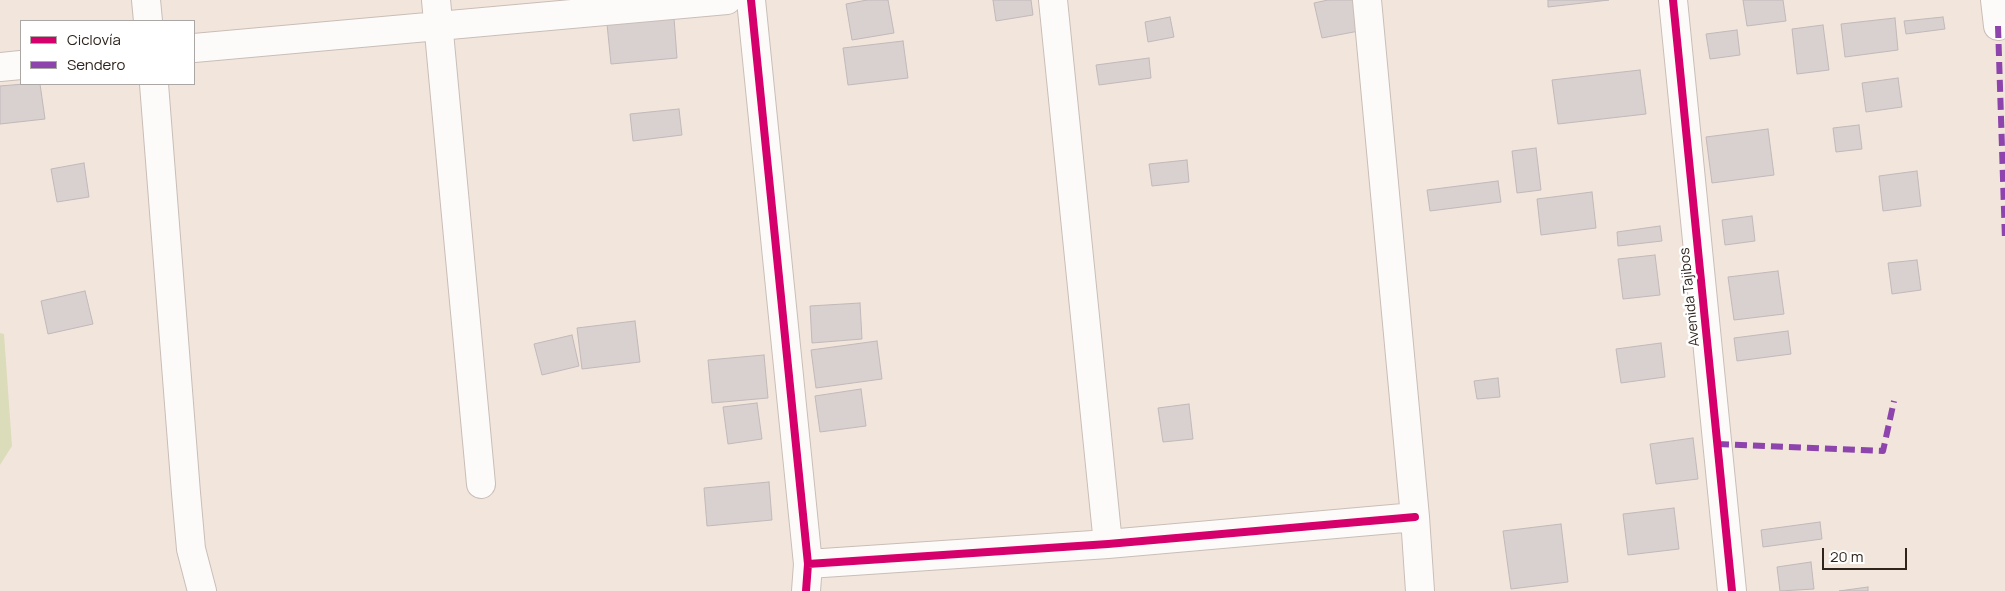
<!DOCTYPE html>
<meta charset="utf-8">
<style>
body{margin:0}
#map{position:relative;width:2005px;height:591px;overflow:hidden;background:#f2e5dc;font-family:Manrope,sans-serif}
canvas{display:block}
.legend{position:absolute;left:20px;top:20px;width:175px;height:65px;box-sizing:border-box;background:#fff;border:1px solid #aba7a4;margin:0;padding:6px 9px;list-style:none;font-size:15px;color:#2e241c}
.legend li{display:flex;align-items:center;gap:10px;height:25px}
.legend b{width:25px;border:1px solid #aba7a4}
.scale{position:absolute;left:1822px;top:548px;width:85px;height:22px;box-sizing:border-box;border:2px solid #2e241c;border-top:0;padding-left:6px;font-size:15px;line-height:18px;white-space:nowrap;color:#2e241c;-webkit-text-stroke:4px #fff;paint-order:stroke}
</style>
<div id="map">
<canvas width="2005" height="591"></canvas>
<ul class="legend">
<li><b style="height:6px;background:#d6006c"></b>Ciclovía</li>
<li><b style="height:6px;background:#8e44ad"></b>Sendero</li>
</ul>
<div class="scale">20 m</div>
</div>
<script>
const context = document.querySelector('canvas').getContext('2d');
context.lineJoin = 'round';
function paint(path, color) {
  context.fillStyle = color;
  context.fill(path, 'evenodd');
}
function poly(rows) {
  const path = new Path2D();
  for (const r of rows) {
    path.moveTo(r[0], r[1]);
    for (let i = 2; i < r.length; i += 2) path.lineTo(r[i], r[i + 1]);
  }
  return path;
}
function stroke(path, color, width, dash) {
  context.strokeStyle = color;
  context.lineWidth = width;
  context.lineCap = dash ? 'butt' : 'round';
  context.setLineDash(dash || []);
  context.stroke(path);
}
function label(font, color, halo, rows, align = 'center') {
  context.font = font + ' Manrope,sans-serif';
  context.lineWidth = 5;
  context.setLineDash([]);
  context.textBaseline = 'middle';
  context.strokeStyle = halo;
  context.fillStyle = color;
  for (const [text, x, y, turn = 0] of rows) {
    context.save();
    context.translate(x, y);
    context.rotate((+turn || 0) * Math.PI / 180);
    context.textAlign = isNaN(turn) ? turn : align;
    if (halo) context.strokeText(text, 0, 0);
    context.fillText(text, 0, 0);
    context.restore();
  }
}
const green = poly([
 [0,333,4,334,12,446,0,465]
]);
const building = poly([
 [867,0,888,0,894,33,852,40,846,4,867,0],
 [993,0,1031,0,1033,15,996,21,993,0],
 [1328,0,1353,0,1359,31,1322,38,1314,3,1328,0],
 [1548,0,1609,0,1548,7,1548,0],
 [1743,0,1783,0,1786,21,1747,26,1743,0],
 [1170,17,1174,37,1148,42,1145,22,1170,17],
 [1943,17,1945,29,1906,34,1904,21,1943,17],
 [674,18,677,58,611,64,607,24,674,18],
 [1895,18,1898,50,1845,57,1841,24,1895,18],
 [1823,25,1829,70,1797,74,1792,29,1823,25],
 [1737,30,1740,55,1710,59,1706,34,1737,30],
 [903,41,908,78,848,85,843,48,903,41],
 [1149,58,1151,78,1099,85,1096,65,1149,58],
 [1640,70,1646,114,1558,124,1552,80,1640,70],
 [1898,78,1902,107,1866,112,1862,83,1898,78],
 [24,84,40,84,45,119,0,124,0,86,24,84],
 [679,109,682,135,633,141,630,114,679,109],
 [1859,125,1862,149,1836,152,1833,128,1859,125],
 [1768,129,1774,175,1712,183,1706,137,1768,129],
 [1536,148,1541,190,1517,193,1512,151,1536,148],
 [1187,160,1189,182,1152,186,1149,164,1187,160],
 [84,163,89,197,57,202,51,169,84,163],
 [1917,171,1921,206,1883,211,1879,176,1917,171],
 [1498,181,1501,202,1430,211,1427,190,1498,181],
 [1592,192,1596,228,1541,235,1537,199,1592,192],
 [1752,216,1755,241,1725,245,1722,220,1752,216],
 [1660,226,1662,241,1618,246,1617,232,1660,226],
 [1655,255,1660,295,1623,299,1618,259,1655,255],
 [1917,260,1921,290,1892,294,1888,263,1917,260],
 [1778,271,1784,314,1734,320,1728,277,1778,271],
 [85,291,93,324,48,334,41,301,85,291],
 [860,303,862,339,812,343,810,306,860,303],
 [635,321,640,362,582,369,577,328,635,321],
 [1788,331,1791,354,1737,361,1734,338,1788,331],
 [572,335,579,366,542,375,534,344,572,335],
 [877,341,882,379,816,388,811,350,877,341],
 [1661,343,1665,377,1621,383,1616,349,1661,343],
 [764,355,768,398,712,403,708,360,764,355],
 [1498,378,1500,397,1477,399,1474,381,1498,378],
 [861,389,866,426,820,432,815,396,861,389],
 [757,403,762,439,728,444,723,407,757,403],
 [1189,404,1193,439,1163,442,1158,408,1189,404],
 [1693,438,1698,479,1656,484,1650,444,1693,438],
 [769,482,772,520,707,526,704,488,769,482],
 [1674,508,1679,549,1628,555,1623,514,1674,508],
 [1820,522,1822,539,1763,547,1761,530,1820,522],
 [1561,524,1568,582,1511,589,1503,531,1561,524],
 [1811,562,1814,589,1780,591,1777,567,1811,562],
 [1868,587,1868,591,1839,591,1868,587]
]);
const minor = poly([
 [146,0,148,21],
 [436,0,481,484],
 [751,0,808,564,806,591],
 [1053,0,1108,544],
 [1367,0,1415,517,1420,591],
 [1673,0,1732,591],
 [1995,0,1998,26],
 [194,48,727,0],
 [0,67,21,65],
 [154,84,186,493,191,549,202,591],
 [808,564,1108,544,1415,517]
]);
const quiet = poly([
 [1998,26,2005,240],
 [1717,444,1883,451,1894,401]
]);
const cycleway = poly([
 [751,0,808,564,806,591],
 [1673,0,1732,591],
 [808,564,1108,544,1415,517]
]);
const streetNames = [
 ["Avenida Tajibos",1690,297,-96]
];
paint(green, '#dbddba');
paint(building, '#d9d0d0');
stroke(building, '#c1b8b9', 1);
stroke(minor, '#c9beb7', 30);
stroke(minor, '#fdfbfa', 28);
stroke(quiet, '#8e44ad', 6, [12, 6]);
stroke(cycleway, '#d6006c', 8);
label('14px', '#2e241c', '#fff', streetNames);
</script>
